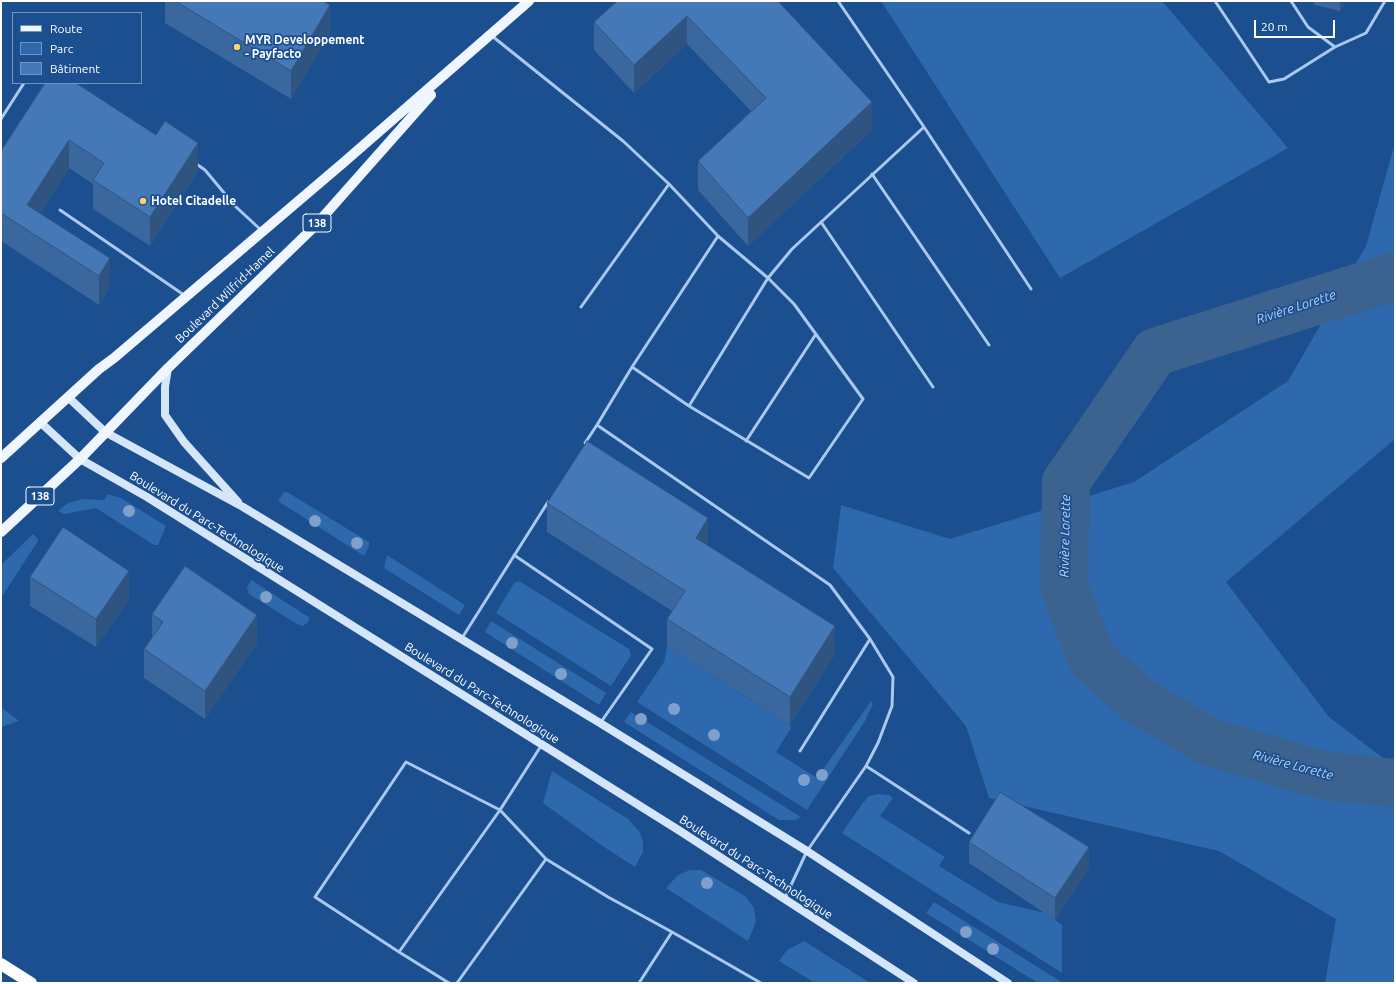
<!DOCTYPE html>
<meta charset="utf-8">
<style>
body{margin:0}
#map{position:relative;width:1396px;height:984px;overflow:hidden;background:#1b4f8f;font-family:Ubuntu,sans-serif}
canvas{display:block}
.frame{position:absolute;inset:0;border:2px solid #fff;pointer-events:none}
.legend{position:absolute;left:12px;top:12px;width:130px;height:72px;box-sizing:border-box;background:#1b4f8f;border:1px solid #7695bc;margin:0;padding:5px 7px;list-style:none;font-size:12px;color:#fff}
.legend li{display:flex;align-items:center;gap:8px;height:20px}
.legend b{width:20px;border:1px solid #7695bc}
.scale{position:absolute;left:1254px;top:20px;width:81px;height:18px;box-sizing:border-box;border:2px solid #fff;border-top:0;padding-left:5px;font-size:12px;line-height:14px;white-space:nowrap;color:#fff;-webkit-text-stroke:3px #1b4f8f;paint-order:stroke}
</style>
<div id="map">
<canvas width="1396" height="984"></canvas>
<div class="frame"></div>
<ul class="legend">
<li><b style="height:5px;background:#f0f6ff"></b>Route</li>
<li><b style="height:11px;background:#2e69ad"></b>Parc</li>
<li><b style="height:11px;background:#4478b7"></b>Bâtiment</li>
</ul>
<div class="scale">20 m</div>
</div>
<script>
const context = document.querySelector('canvas').getContext('2d');
context.lineJoin = 'round';
function paint(path, color) {
  context.fillStyle = color;
  context.fill(path, 'evenodd');
}
function poly(rows) {
  const path = new Path2D();
  for (const r of rows) {
    path.moveTo(r[0], r[1]);
    for (let i = 2; i < r.length; i += 2) path.lineTo(r[i], r[i + 1]);
  }
  return path;
}
function stroke(path, color, width, dash) {
  context.strokeStyle = color;
  context.lineWidth = width;
  context.lineCap = dash ? 'butt' : 'round';
  context.setLineDash(dash || []);
  context.stroke(path);
}
function label(font, color, halo, rows, align = 'center') {
  context.font = font + ' Ubuntu,sans-serif';
  context.lineWidth = 3.5;
  context.setLineDash([]);
  context.textBaseline = 'middle';
  context.strokeStyle = halo;
  context.fillStyle = color;
  for (const [text, x, y, turn = 0] of rows) {
    context.save();
    context.translate(x, y);
    context.rotate((+turn || 0) * Math.PI / 180);
    context.textAlign = isNaN(turn) ? turn : align;
    if (halo) context.strokeText(text, 0, 0);
    context.fillText(text, 0, 0);
    context.restore();
  }
}
const green = poly([
 [881,1,1162,1,1288,148,1060,278],
 [1395,143,1395,439,1226,582,1329,717,1395,767,1395,983,1325,983,1336,919,1219,851,989,798,966,726,833,568,841,505,950,539,1134,482,1288,381,1366,246],
 [284,492,287,492,369,542,369,546,364,556,278,501],
 [108,494,121,498,166,526,158,545,154,545,96,508,64,514,58,511,68,503,82,499,104,500],
 [33,534,37,538,38,541,1,598,1,565],
 [387,555,465,605,459,615,384,568],
 [251,580,310,618,307,623,303,626,297,624,249,594,247,588],
 [519,581,629,649,631,655,611,686,496,613,514,583],
 [491,621,606,693,599,705,485,632],
 [667,647,790,725,791,728,776,752,817,778,871,701,873,704,865,721,807,810,637,702,664,662],
 [1,707,19,721,1,727],
 [631,712,801,817,795,820,779,820,624,722],
 [552,771,628,819,639,831,643,841,643,852,635,867,601,845,543,803],
 [878,794,889,795,893,798,880,816,945,857,939,866,998,902,1045,913,1062,925,1062,973,842,833,862,804,869,796],
 [690,870,701,870,745,896,754,908,756,922,748,941,666,888,678,875],
 [934,902,1063,983,1038,983,926,913],
 [804,941,870,983,815,983,779,961,787,950]
]);
const river = poly([
 [1395,276,1155,352,1066,482,1064,586,1091,658,1138,700,1209,742,1326,776,1395,783]
]);
const lane = poly([
 [838,1,924,127],
 [1215,1,1269,82,1284,79,1335,47],
 [1291,1,1308,27,1335,47,1366,33,1385,1],
 [492,36,623,141,669,184,718,236],
 [1,119,24,83],
 [195,163,205,170,235,206,261,230],
 [872,174,989,345],
 [60,210,184,295],
 [821,222,933,387],
 [581,307,669,184],
 [689,406,809,478,863,399,794,304,768,278,792,249,924,127,1031,289],
 [597,425,632,367,718,236,768,278,689,406,632,367],
 [746,441,816,334],
 [585,443,597,425,830,585,870,639,893,677,892,706,878,743,866,766,807,851,785,898],
 [514,555,652,649,601,722],
 [462,638,548,502],
 [800,751,870,639],
 [866,766,969,833],
 [672,932,761,983],
 [399,952,315,897,406,762,500,810,541,746],
 [449,983,399,952,500,810,546,859,608,897,672,932,639,983],
 [457,983,546,859]
]);
const secondary = poly([
 [168,368,165,387,165,415,184,442,238,502],
 [68,397,105,432,243,507,600,723,807,851,1008,983],
 [40,422,80,459,147,497,680,831,914,983]
]);
const primary = poly([
 [1,458,99,369,114,358,343,163,529,1],
 [1,532,80,459,168,368,314,227,431,95]
]);
const highway = poly([
 [1,964,31,983]
]);
const trees = [
 [129,511],
 [315,521],
 [357,543],
 [266,597],
 [512,643],
 [561,674],
 [674,709],
 [641,719],
 [714,735],
 [822,775],
 [804,780],
 [707,883],
 [966,932],
 [993,949]
];
const wall = poly([
 [165,1,323,1,330,34,291,99,165,23],
 [778,1,872,130,748,246,698,190,698,161,751,111,687,44,634,93,594,50,594,22],
 [1312,1,1346,1,1340,11,1315,5],
 [45,83,156,135,198,171,150,246,93,209,93,184,69,168,40,213,110,286,99,305,1,241,1,151],
 [547,503,708,546,835,654,790,725,667,647,667,619,672,611,547,532],
 [30,577,129,599,96,647,30,606],
 [152,614,257,643,205,719,144,678,144,649,152,639],
 [969,842,1089,869,1055,920,969,863]
]);
const shadedWall = poly([
 [1340,1,1346,1,1340,11],
 [330,5,330,34,291,99,291,71],
 [687,16,687,44,634,93,634,65],
 [872,102,872,130,748,246,748,218],
 [69,140,69,168,28,231,27,205],
 [198,143,198,171,150,246,150,217],
 [110,258,110,286,99,305,99,276],
 [708,518,708,546,696,538],
 [129,571,129,599,96,647,96,619],
 [257,615,257,643,205,719,205,691],
 [835,626,835,654,790,725,790,697],
 [1089,847,1089,869,1055,920,1055,898]
]);
const building = poly([
 [175,1,323,1,330,5,291,71,175,1],
 [617,1,778,1,872,102,748,218,698,161,766,98,687,16,634,65,594,22,617,1],
 [45,83,76,83,156,135,165,121,198,143,150,217,93,180,104,163,69,140,27,205,110,258,99,276,1,213,1,151,45,83],
 [587,441,708,518,696,538,835,626,790,697,667,619,685,591,547,503,587,441],
 [63,527,129,571,96,619,30,577,63,527],
 [185,566,257,615,205,691,144,649,163,622,152,614,185,566],
 [1000,792,1089,847,1055,898,969,842,1000,792]
]);
const markers = [
 [237,47,4,"#ffd166"],
 [143,201,4,"#ffd166"]
];
const shields = [
 [317,223,28],
 [40,496,28]
];
const shieldNames = [
 ["138",317,223],
 ["138",40,496]
];
const poiNames = [
 ["MYR Developpement",245,40],
 ["- Payfacto",245,54],
 ["Hotel Citadelle",151,201]
];
const streetNames = [
 ["Boulevard Wilfrid-Hamel",225,295,-44],
 ["Boulevard du Parc-Technologique",207,522,32],
 ["Boulevard du Parc-Technologique",482,693,32],
 ["Boulevard du Parc-Technologique",756,867,33]
];
const waterNames = [
 ["Rivière Lorette",1296,307,-18],
 ["Rivière Lorette",1065,536,-89],
 ["Rivière Lorette",1293,765,15]
];
paint(green, '#2e69ad');
stroke(river, '#3c6290', 48);
stroke(lane, '#a9c9ee', 3);
stroke(secondary, '#d6e6fa', 8);
stroke(primary, '#f0f6ff', 10);
stroke(highway, '#fff', 12);
context.fillStyle = '#7ea0ca';
for (const [x, y] of trees) {
  context.beginPath();
  context.arc(x, y, 6, 0, 2 * Math.PI);
  context.fill();
}
paint(wall, '#3a679d');
paint(shadedWall, '#305480');
paint(building, '#4478b7');
stroke(building, '#305480', 1);
for (const [x, y, r, color] of markers) {
  const dot = new Path2D();
  dot.arc(x, y, r, 0, 2 * Math.PI);
  context.fillStyle = color;
  context.fill(dot);
  stroke(dot, '#1b4f8f', 1.5);
}
for (const [x, y, w] of shields) {
  const box = new Path2D();
  box.roundRect(x - w / 2, y - 9, w, 18, 3);
  context.fillStyle = '#1b4f8f';
  context.fill(box);
  stroke(box, '#fff', 1);
}
label('bold 11px', '#fff', null, shieldNames);
label('bold 12px', '#fff', '#1b4f8f', poiNames, 'left');
label('12px', '#fff', '#1b4f8f', streetNames);
label('italic 13px', '#b5d3f5', '#1b4f8f', waterNames);
</script>
